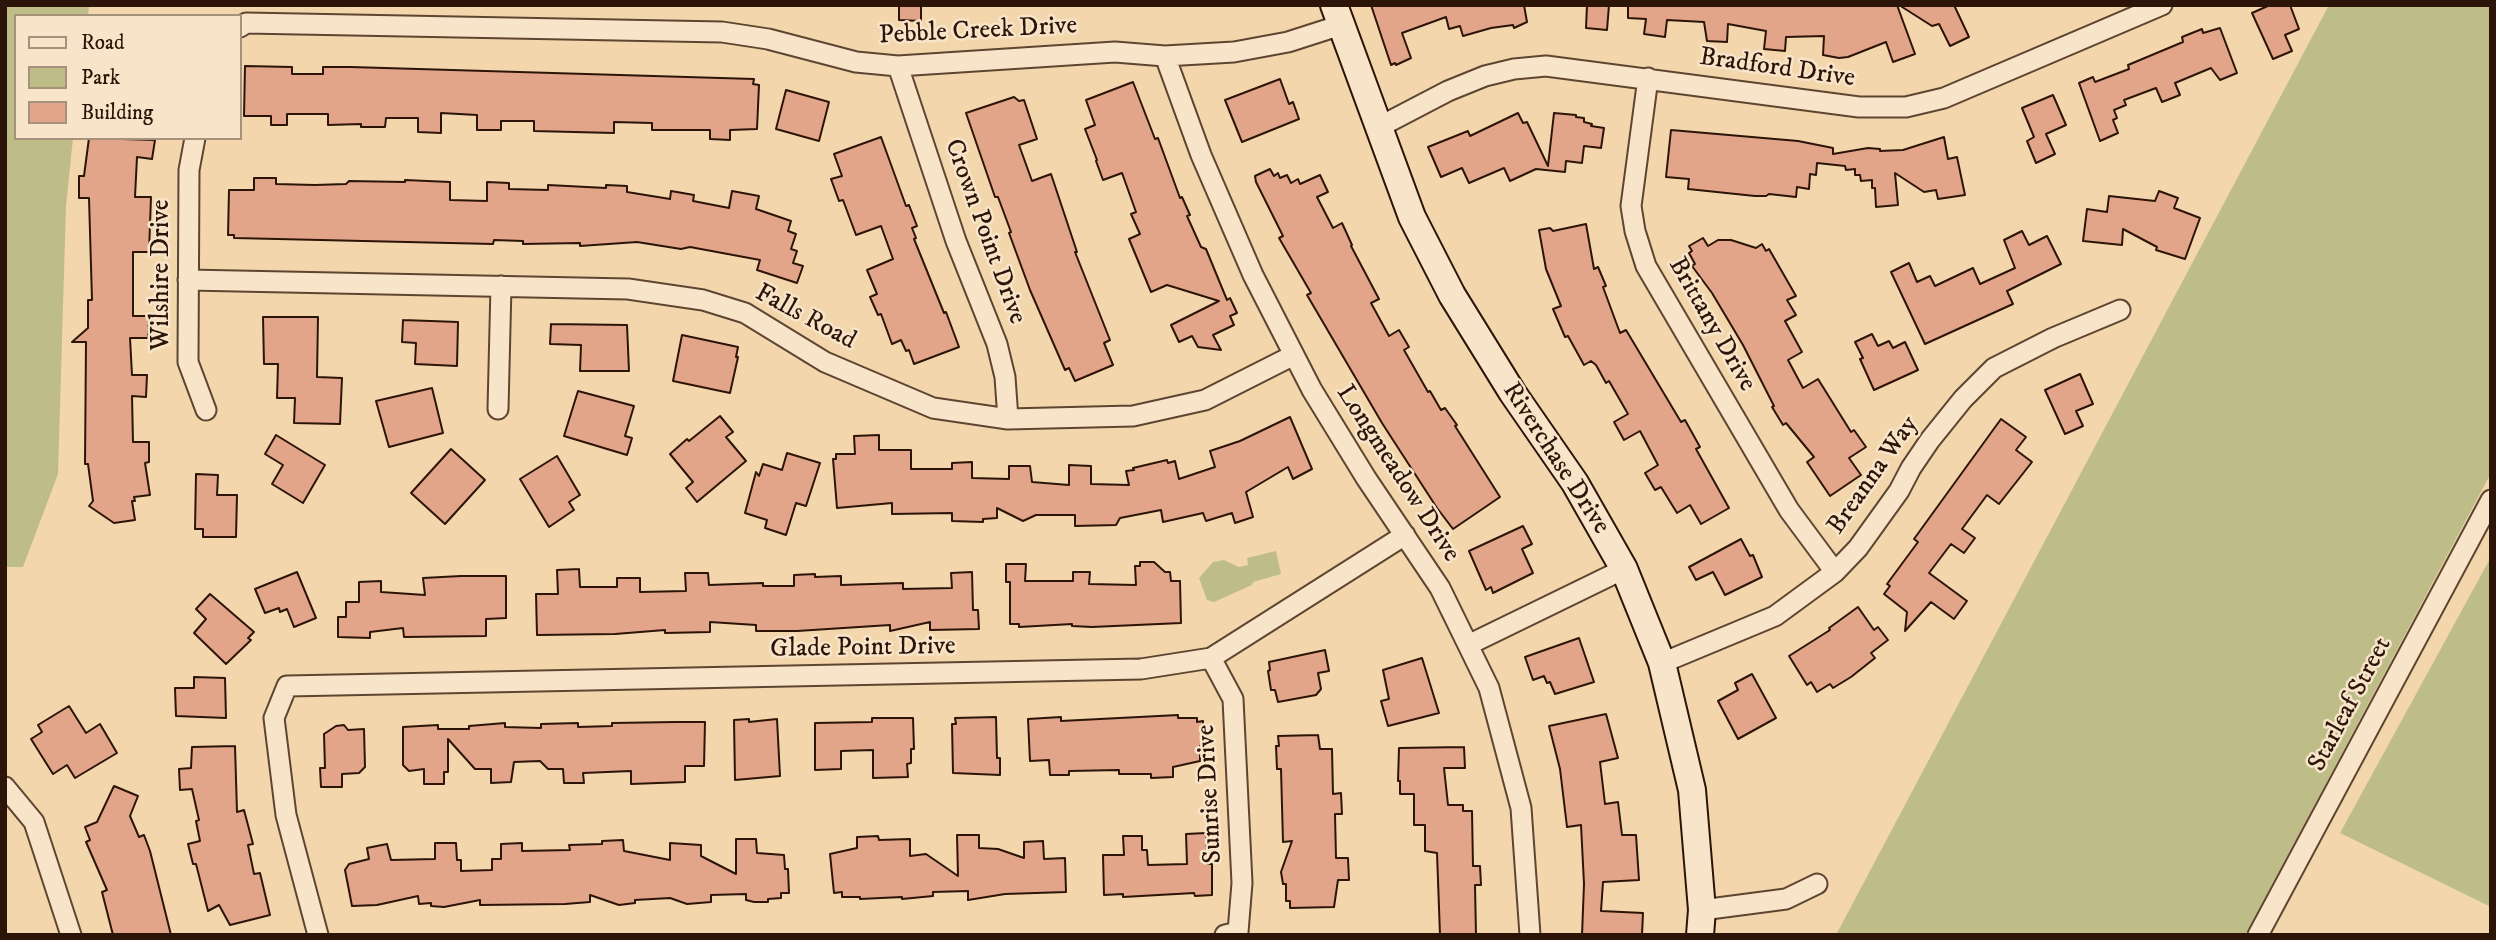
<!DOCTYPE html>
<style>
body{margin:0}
#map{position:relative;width:2496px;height:940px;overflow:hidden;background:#f3d6ac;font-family:"IM FELL DW Pica",serif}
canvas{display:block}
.frame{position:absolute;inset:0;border:7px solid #2c1508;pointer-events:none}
.legend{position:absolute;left:14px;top:14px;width:228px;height:126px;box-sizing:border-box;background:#f7e4c9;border:2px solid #a6917c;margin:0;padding:9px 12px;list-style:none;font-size:21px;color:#2c1508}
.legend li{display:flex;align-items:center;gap:14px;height:35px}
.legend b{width:35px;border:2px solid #a6917c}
</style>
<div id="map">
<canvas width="2496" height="940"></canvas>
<div class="frame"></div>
<ul class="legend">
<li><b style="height:9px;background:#f7e4c9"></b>Road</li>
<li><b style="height:19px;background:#bebd88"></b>Park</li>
<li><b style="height:19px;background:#e2a58a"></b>Building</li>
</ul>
</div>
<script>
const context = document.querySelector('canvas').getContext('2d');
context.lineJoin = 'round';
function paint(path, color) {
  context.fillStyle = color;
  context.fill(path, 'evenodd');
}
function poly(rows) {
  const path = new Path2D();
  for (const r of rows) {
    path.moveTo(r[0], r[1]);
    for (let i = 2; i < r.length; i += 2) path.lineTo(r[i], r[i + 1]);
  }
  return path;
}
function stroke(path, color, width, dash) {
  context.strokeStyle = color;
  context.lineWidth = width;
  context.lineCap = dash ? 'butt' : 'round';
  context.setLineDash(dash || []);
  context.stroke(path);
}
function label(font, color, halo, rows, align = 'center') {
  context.font = font + ' "IM FELL DW Pica",serif';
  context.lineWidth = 5;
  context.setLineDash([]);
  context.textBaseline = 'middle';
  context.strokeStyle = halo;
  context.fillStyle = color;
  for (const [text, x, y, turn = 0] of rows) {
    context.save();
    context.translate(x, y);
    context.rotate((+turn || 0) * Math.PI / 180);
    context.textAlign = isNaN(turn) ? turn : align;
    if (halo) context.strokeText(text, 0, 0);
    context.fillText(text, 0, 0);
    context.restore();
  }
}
const green = poly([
 [5,5,89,5,88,16,16,16,16,138,73,138,66,206,58,474,23,567,5,567],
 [2329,5,2491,5,2491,473,2425,597,2245,935,1836,935],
 [1276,551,1281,574,1253,582,1252,585,1214,602,1207,600,1199,578,1213,562,1224,560,1239,567,1248,565,1247,558],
 [2491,557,2491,907,2340,833]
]);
const building = poly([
 [899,5,921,5,921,21,899,20,899,5],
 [1371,5,1524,5,1527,22,1514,28,1513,25,1491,28,1463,36,1460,26,1449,29,1446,17,1402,33,1411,58,1396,65,1395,63,1391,65,1371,5],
 [1587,5,1609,5,1607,30,1586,28,1587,5],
 [1628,5,1897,5,1915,54,1893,62,1886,42,1848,57,1839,58,1823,55,1824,36,1786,37,1785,51,1764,49,1766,31,1728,24,1727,42,1707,41,1704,22,1667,20,1665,37,1644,34,1646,19,1628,18,1628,5],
 [1899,5,1954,5,1969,37,1950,46,1939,24,1932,26,1899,5],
 [2270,5,2290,5,2299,29,2285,35,2292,51,2273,59,2252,13,2270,5],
 [2220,28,2237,73,2220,80,2211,68,2175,83,2180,95,2162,102,2156,88,2124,100,2126,105,2114,110,2117,118,2113,120,2118,133,2100,141,2079,83,2093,77,2095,82,2129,69,2128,65,2183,42,2182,37,2202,29,2203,33,2220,28],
 [245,66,292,67,292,74,323,74,323,67,351,67,754,79,753,84,759,85,757,129,730,130,730,140,710,139,710,130,652,130,652,123,614,122,614,133,534,131,534,121,501,121,501,130,477,130,477,115,441,113,441,133,418,132,418,118,386,118,385,127,361,127,361,124,328,125,328,114,287,114,287,125,271,125,271,116,244,116,245,66],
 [1280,79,1289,104,1293,102,1299,119,1242,142,1225,100,1280,79],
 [1133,82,1155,139,1158,138,1180,198,1182,197,1190,215,1187,216,1201,247,1206,249,1227,300,1230,298,1237,313,1230,316,1234,325,1213,335,1221,350,1198,347,1192,336,1179,342,1171,325,1219,301,1167,285,1151,292,1129,239,1140,234,1131,214,1136,212,1122,173,1103,180,1096,161,1097,160,1085,129,1095,125,1086,100,1133,82],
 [786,90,829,102,819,141,776,129,786,90],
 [2053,95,2066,125,2046,134,2055,154,2036,163,2027,141,2034,137,2022,108,2053,95],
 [1014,97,1019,101,1024,100,1037,139,1019,145,1032,181,1051,174,1077,252,1075,252,1110,340,1104,343,1113,365,1075,381,1069,368,1065,370,1030,290,1009,233,1011,232,998,197,995,197,966,113,1014,97],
 [1518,113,1523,123,1527,122,1548,166,1554,113,1576,115,1576,117,1584,118,1584,122,1592,124,1591,126,1604,128,1601,148,1584,146,1582,163,1566,161,1565,172,1536,169,1510,181,1504,168,1469,183,1462,168,1441,177,1428,147,1468,131,1470,136,1518,113],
 [1671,130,1798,141,1833,148,1833,154,1868,148,1880,149,1880,151,1903,150,1944,137,1948,159,1957,157,1965,195,1938,199,1936,190,1924,192,1895,173,1898,205,1876,207,1875,188,1872,188,1872,180,1861,181,1860,175,1855,175,1855,169,1846,170,1845,166,1817,163,1816,175,1810,174,1809,189,1797,187,1796,197,1769,194,1766,196,1755,196,1688,189,1689,179,1666,177,1671,130],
 [881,137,906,206,909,205,917,226,912,228,916,238,914,239,944,313,946,312,959,347,914,364,909,350,906,351,901,340,892,344,881,314,878,315,870,297,877,294,867,270,893,259,881,226,856,235,843,200,839,201,831,179,842,176,834,154,881,137],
 [89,138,155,140,152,159,137,157,135,197,151,197,149,252,133,252,133,316,149,316,148,338,130,338,132,375,147,375,146,397,132,396,133,442,149,442,149,462,145,463,150,495,134,497,135,501,132,501,135,520,114,523,89,506,93,501,88,464,85,464,86,342,72,342,88,328,88,300,92,300,89,198,79,198,79,176,84,176,89,138],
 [1270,169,1274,176,1278,173,1280,178,1287,175,1291,183,1298,179,1300,184,1320,175,1328,192,1317,197,1333,228,1342,223,1352,245,1351,246,1379,299,1371,303,1389,336,1399,330,1409,347,1404,350,1428,392,1430,391,1441,410,1445,408,1457,425,1455,426,1500,497,1453,529,1437,508,1382,423,1307,295,1311,293,1279,238,1283,236,1256,182,1255,176,1270,169],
 [254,178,276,178,276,184,315,185,346,184,349,181,405,182,405,180,450,182,450,200,487,201,487,182,509,183,509,189,548,190,548,185,606,188,606,185,627,186,627,192,670,199,671,191,694,195,693,201,729,208,732,191,759,196,756,209,791,221,788,231,796,234,791,249,797,251,793,263,803,266,797,283,757,270,760,260,690,247,681,249,637,242,580,246,580,243,523,244,523,241,494,240,493,244,234,238,234,235,228,235,229,190,254,190,254,178],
 [2159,191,2178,198,2174,208,2200,218,2185,259,2156,250,2157,247,2123,229,2122,245,2083,241,2087,209,2107,212,2109,196,2155,201,2159,191],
 [1586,224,1594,269,1598,267,1606,286,1603,287,1620,333,1626,330,1681,422,1685,420,1700,447,1696,449,1729,508,1701,524,1690,505,1677,513,1661,487,1655,490,1645,473,1658,465,1640,431,1624,440,1614,422,1628,414,1609,381,1606,383,1596,365,1591,361,1584,365,1568,336,1565,337,1553,309,1561,306,1546,269,1539,230,1550,228,1553,231,1586,224],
 [2022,231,2029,245,2047,236,2061,264,2007,291,2013,304,1925,344,1891,272,1909,263,1917,282,1930,276,1935,286,1973,268,1980,284,2015,268,2004,240,2022,231],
 [1703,238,1708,246,1718,240,1731,240,1756,248,1762,244,1766,251,1769,249,1796,296,1787,300,1796,315,1785,321,1802,352,1788,360,1803,388,1818,379,1851,432,1854,430,1866,447,1849,458,1861,475,1830,496,1807,462,1814,457,1786,423,1783,425,1772,407,1774,406,1743,345,1712,293,1692,266,1695,264,1689,253,1692,251,1689,246,1703,238],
 [263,317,318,317,317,377,342,378,340,424,294,423,295,398,277,398,278,364,264,364,263,317],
 [403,320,458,322,457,366,415,364,416,343,402,342,403,320],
 [551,324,627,325,629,371,580,371,581,345,550,344,551,324],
 [1872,334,1878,346,1889,341,1893,348,1905,342,1918,370,1874,390,1860,359,1863,358,1855,342,1872,334],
 [682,335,738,347,736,357,738,357,730,393,673,381,682,335],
 [2080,374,2093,404,2076,411,2083,426,2065,434,2045,390,2080,374],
 [432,388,443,433,389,447,376,401,432,388],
 [578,391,634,406,625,436,632,438,627,455,564,436,578,391],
 [720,416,733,432,726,437,746,461,697,502,686,488,693,482,670,454,687,439,689,441,720,416],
 [1290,417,1312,469,1293,479,1288,467,1246,492,1253,517,1235,523,1232,513,1206,521,1203,513,1163,522,1161,510,1120,518,1116,525,1075,526,1075,515,1036,515,1023,521,997,508,997,518,983,519,983,522,952,521,952,513,892,514,892,503,837,508,833,459,836,459,836,454,855,454,854,436,879,435,879,450,911,450,911,469,952,469,952,463,972,462,972,478,1009,479,1009,466,1030,466,1032,482,1069,485,1069,465,1091,466,1091,484,1129,485,1126,471,1134,470,1133,468,1167,460,1168,463,1175,461,1179,479,1215,467,1210,451,1240,441,1290,417],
 [2001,419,2026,437,2016,450,2032,462,1999,504,1987,495,1962,529,1975,538,1964,553,1951,544,1929,573,1967,601,1954,619,1931,602,1905,631,1907,612,1884,594,1890,586,1887,584,1918,542,1914,539,2001,419],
 [276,435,325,465,303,503,272,484,283,465,265,454,276,435],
 [451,449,485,480,445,524,411,493,451,449],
 [787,453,820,463,806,506,796,503,786,535,765,528,767,520,745,513,756,472,759,476,763,464,782,470,787,453],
 [557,456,580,495,569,502,574,510,549,527,520,479,557,456],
 [196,474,218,475,217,495,237,495,236,537,203,537,203,529,195,529,196,474],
 [1523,526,1532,544,1522,549,1533,573,1493,593,1491,587,1486,590,1469,551,1523,526],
 [1741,539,1750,556,1753,555,1762,577,1725,595,1713,572,1696,580,1689,567,1741,539],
 [1140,562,1154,562,1165,572,1170,572,1171,581,1180,581,1181,623,1092,627,1072,626,1072,624,1019,627,1019,624,1010,624,1010,582,1006,582,1006,564,1026,564,1025,581,1073,581,1073,572,1090,572,1089,584,1136,585,1135,566,1140,566,1140,562],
 [579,569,580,587,617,587,617,578,640,578,640,592,686,591,685,573,708,573,709,585,763,583,763,586,794,586,794,575,815,574,815,577,841,576,841,585,903,583,903,589,952,588,951,573,972,572,973,610,978,610,979,629,930,630,930,622,890,631,890,625,797,631,756,631,756,625,710,622,710,632,665,633,665,630,615,634,537,635,536,594,558,594,557,570,579,569],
 [297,572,316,618,294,627,287,609,280,612,279,608,265,613,255,589,297,572],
 [461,576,506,576,506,618,486,619,486,636,404,637,403,628,370,632,370,638,338,637,338,617,346,617,346,602,359,602,359,582,381,581,381,592,425,595,423,578,461,576],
 [210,594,254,632,248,638,251,640,226,664,194,633,206,619,196,609,210,594],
 [1858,607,1874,630,1878,627,1888,640,1871,653,1875,658,1851,677,1833,688,1830,684,1817,692,1811,682,1807,685,1789,656,1830,630,1829,628,1858,607],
 [1579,638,1594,682,1555,694,1550,682,1547,683,1544,676,1533,680,1525,657,1579,638],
 [1325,650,1329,671,1318,673,1321,689,1316,695,1278,702,1275,690,1271,690,1268,671,1270,670,1269,662,1325,650],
 [1422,658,1439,713,1388,726,1381,701,1389,699,1383,670,1422,658],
 [1752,674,1776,718,1738,739,1718,701,1738,690,1735,683,1752,674],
 [194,677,225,678,226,718,176,716,175,688,194,688,194,677],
 [69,706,86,733,100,724,117,753,75,778,67,765,53,774,31,739,42,732,38,725,69,706],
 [1606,714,1618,758,1600,762,1605,804,1618,802,1622,835,1636,835,1639,880,1603,882,1601,911,1643,913,1642,935,1582,935,1584,884,1581,825,1567,827,1560,769,1549,726,1606,714],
 [1178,715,1178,718,1197,718,1197,722,1203,721,1203,746,1200,746,1200,761,1173,767,1173,777,1151,778,1151,774,1119,774,1119,770,1069,771,1069,775,1050,775,1049,760,1030,761,1028,719,1061,717,1061,721,1178,715],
 [996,717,997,758,1000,758,1000,775,953,773,952,724,956,724,955,718,996,717],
 [872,718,913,718,914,749,911,749,911,763,907,764,908,777,873,778,873,750,841,751,841,769,815,770,815,723,872,722,872,718],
 [749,719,749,722,777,719,780,776,735,780,734,720,749,719],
 [676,722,705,722,704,766,685,766,685,782,631,784,631,771,583,773,584,783,564,783,563,769,548,769,540,761,514,762,511,782,491,783,491,769,475,769,448,739,448,772,444,772,444,784,424,784,424,769,409,771,403,765,403,727,438,725,438,729,469,729,469,726,505,723,505,727,541,728,541,724,578,723,578,727,612,726,612,723,676,722],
 [344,725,348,730,364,729,365,767,359,773,342,774,342,787,321,787,320,768,325,768,324,734,336,726,344,725],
 [1318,735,1320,749,1332,749,1333,794,1341,793,1342,814,1335,814,1336,858,1348,858,1349,880,1338,880,1334,907,1290,908,1290,901,1286,901,1286,884,1283,884,1281,872,1292,841,1283,842,1281,769,1277,769,1276,746,1279,746,1278,736,1318,735],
 [235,746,237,812,244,810,253,844,248,845,254,874,260,873,270,915,230,925,219,905,208,911,196,864,193,864,188,844,200,841,196,821,199,820,192,789,180,790,179,769,191,768,192,747,235,746],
 [1464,747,1465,768,1444,768,1448,805,1463,805,1463,811,1472,811,1473,866,1480,866,1481,885,1475,885,1476,935,1440,935,1437,853,1425,851,1425,825,1414,825,1414,794,1400,794,1400,781,1398,781,1399,748,1464,747],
 [114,786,138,796,130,816,139,837,144,835,150,851,171,935,113,935,102,892,107,890,86,842,90,840,85,827,97,822,114,786],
 [1206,833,1207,864,1212,864,1212,895,1195,896,1194,893,1123,897,1123,894,1104,895,1103,855,1124,855,1123,836,1142,836,1142,850,1147,850,1148,865,1187,864,1186,834,1206,833],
 [957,835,979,835,979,848,998,849,1024,858,1024,842,1043,841,1044,859,1065,858,1066,892,1005,894,968,900,968,891,933,892,933,896,902,899,902,897,860,899,860,897,842,897,842,892,834,893,830,854,857,848,857,837,878,836,879,840,910,839,910,856,926,854,958,876,957,835],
 [736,839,756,839,757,853,784,855,785,869,788,869,789,893,781,893,781,898,768,899,768,902,754,902,746,900,746,894,711,895,711,902,687,904,670,898,635,900,635,903,619,905,590,895,590,902,565,904,480,905,480,900,444,907,431,906,431,903,419,904,418,896,377,905,352,906,345,870,349,864,369,859,367,848,387,844,391,860,435,859,435,843,456,843,457,860,461,860,461,871,492,870,492,859,501,859,501,844,522,843,522,851,570,850,569,845,602,844,602,841,623,840,624,851,670,860,670,843,701,845,701,856,736,874,736,839]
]);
const street = poly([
 [240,27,246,23,722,32,768,39,856,62,898,66,1115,52,1165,56,1234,52,1288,42,1341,25],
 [1165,56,1201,155,1253,275,1312,390,1366,478,1440,588,1489,688,1521,808,1530,935],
 [898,66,956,241,997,344,1005,377,1008,419],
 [1648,78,1631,206,1635,231,1646,266,1789,510,1835,572],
 [1379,127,1448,91,1485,76,1514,69,1546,66,1859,107,1906,107,1944,98,2162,5],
 [195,138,189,170,188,362,206,410],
 [188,280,628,289,703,300,745,313,825,362,933,408,1008,419,1133,416,1205,400,1294,355],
 [498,409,501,286],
 [1468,645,1624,569],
 [1211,658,1233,699,1242,883,1238,932,1225,935],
 [1662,663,1775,616,1835,572,1858,548,1899,491,1911,468,1930,440,1963,399,1994,368,2053,338,2120,310],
 [5,787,34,822,71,935],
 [1702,910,1786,899,1817,884],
 [318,935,286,815,284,799,274,718,287,686,1141,669,1211,658,1405,535],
 [2258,935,2491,500]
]);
const secondary = poly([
 [1334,5,1412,217,1452,295,1512,392,1575,483,1624,569,1662,663,1692,790,1702,910,1700,935]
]);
const streetNames = [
 ["Pebble Creek Drive",978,32,-3],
 ["Bradford Drive",1777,69,8],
 ["Crown Point Drive",984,232,70],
 ["Wilshire Drive",163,275,-90],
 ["Falls Road",805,318,28],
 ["Brittany Drive",1711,325,60],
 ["Riverchase Drive",1555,459,57],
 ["Longmeadow Drive",1397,474,57],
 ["Breanna Way",1874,476,-55],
 ["Glade Point Drive",863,649,-1],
 ["Starleaf Street",2351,705,-62],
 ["Sunrise Drive",1211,794,-93]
];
paint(green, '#bebd88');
paint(building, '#e2a58a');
stroke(building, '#2c1508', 2);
stroke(street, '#5e4531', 23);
stroke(secondary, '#2c1508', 30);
stroke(street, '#f7e4c9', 19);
stroke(secondary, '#f7e4c9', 26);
label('26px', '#2c1508', '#f7e4c9', streetNames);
</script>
